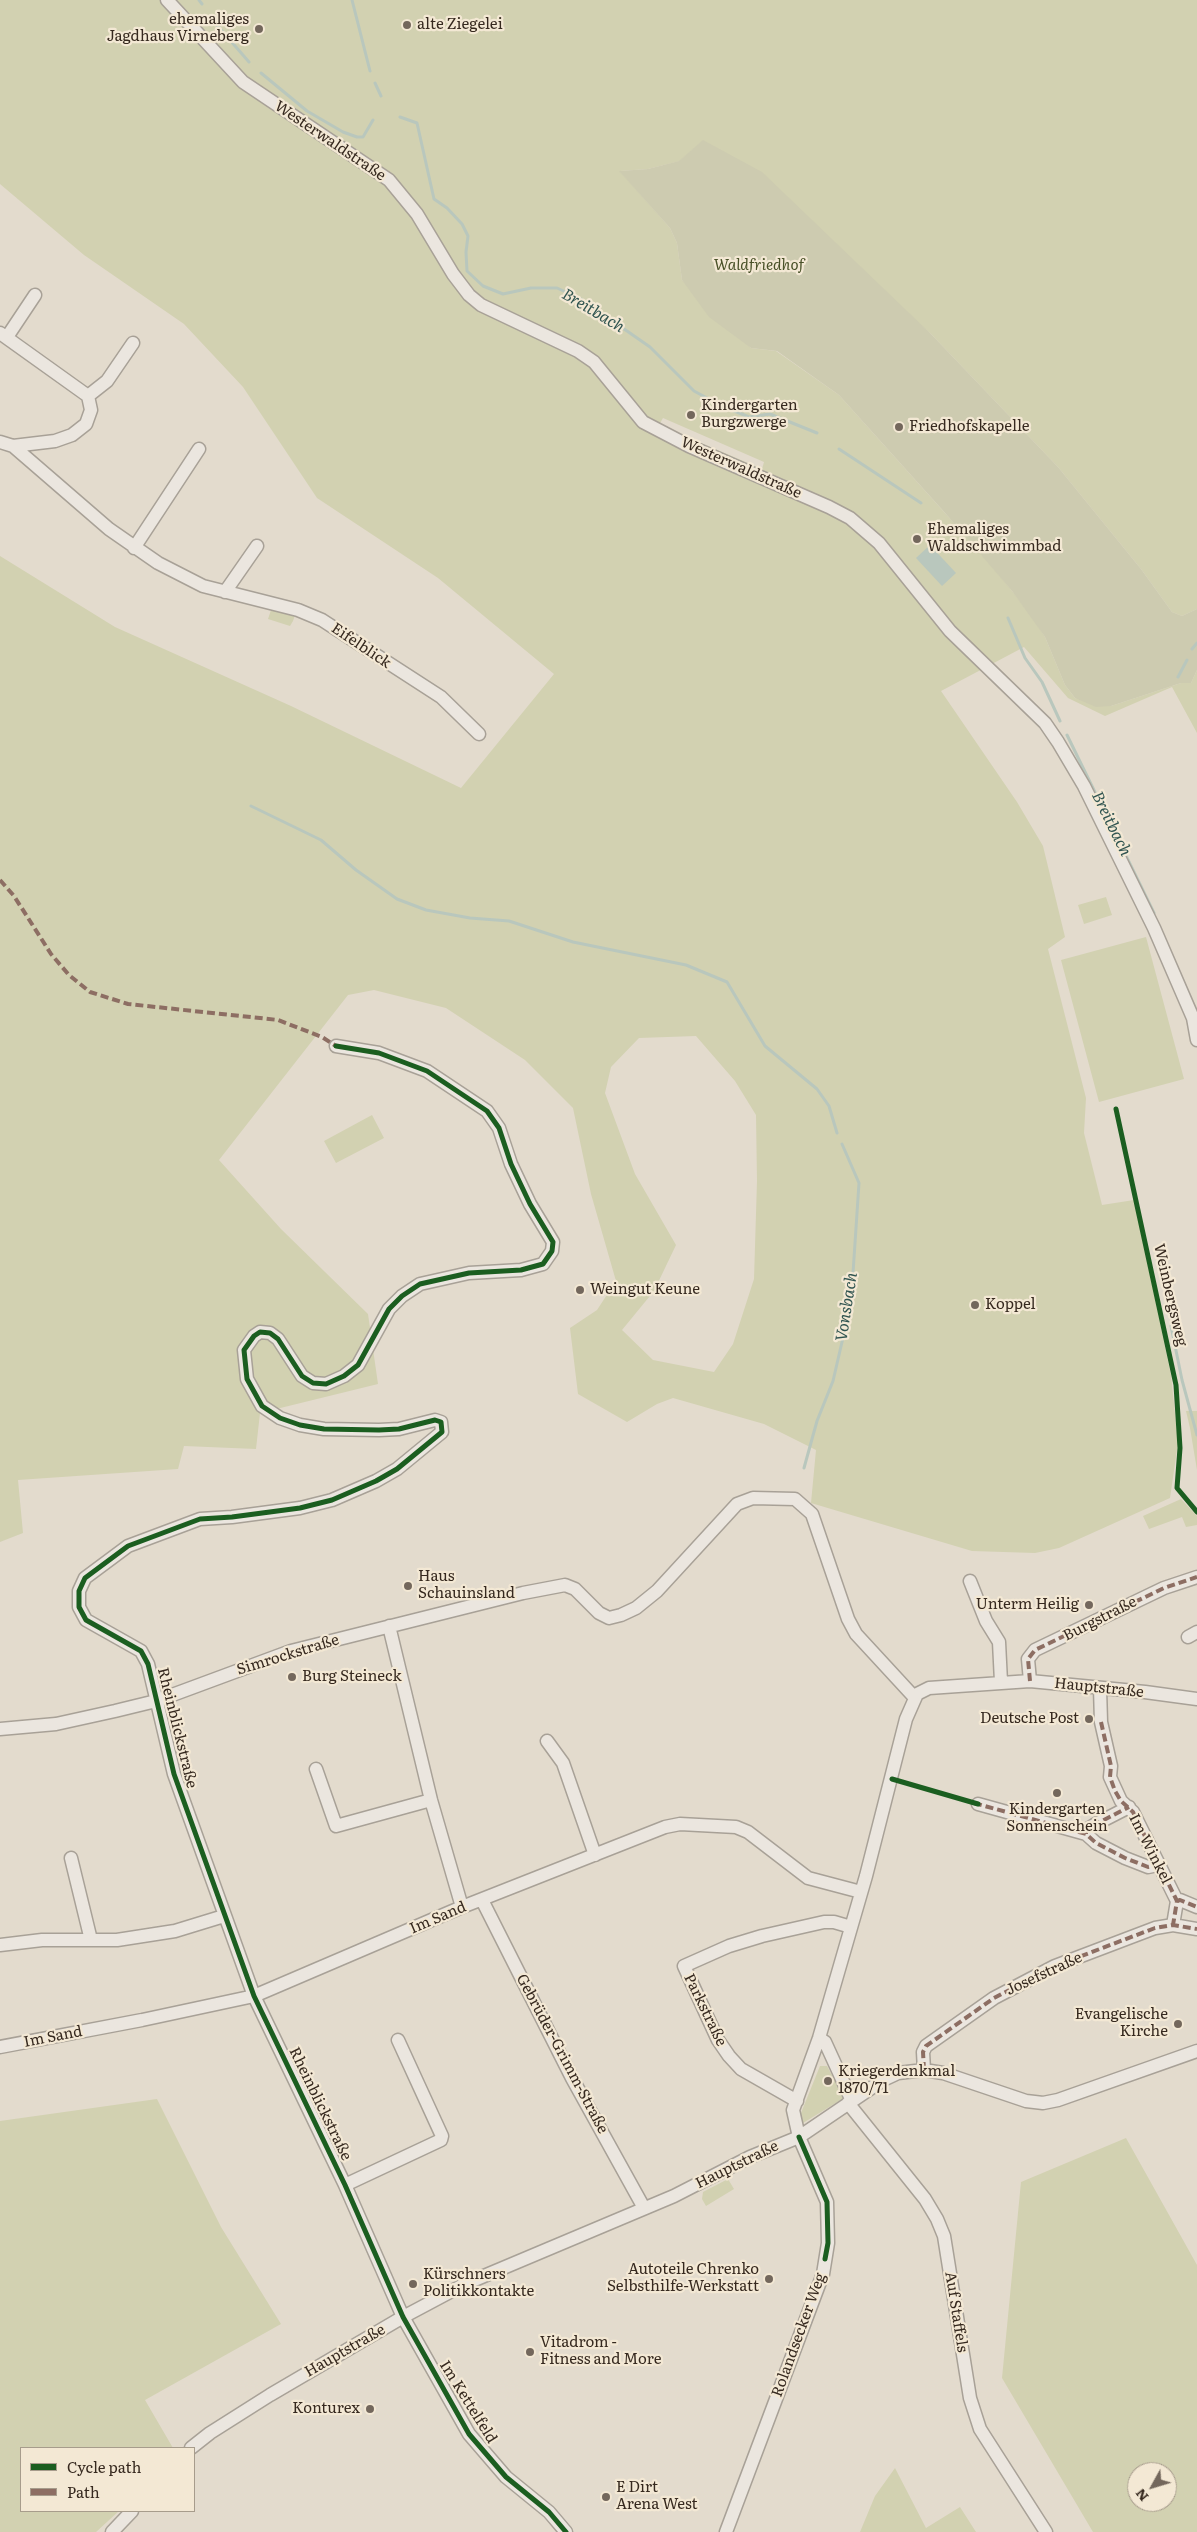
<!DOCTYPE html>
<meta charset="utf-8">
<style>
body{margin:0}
#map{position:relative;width:1197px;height:2532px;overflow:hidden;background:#e3dbcd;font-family:Literata,serif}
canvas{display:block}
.legend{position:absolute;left:20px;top:2447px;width:175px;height:65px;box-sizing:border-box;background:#f3e8d4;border:1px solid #a79c8c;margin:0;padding:6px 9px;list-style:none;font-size:15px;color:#36291f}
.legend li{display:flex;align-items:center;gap:10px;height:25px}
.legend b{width:25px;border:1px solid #a79c8c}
.north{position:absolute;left:1127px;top:2462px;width:50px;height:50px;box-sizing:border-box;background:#f3e8d4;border:1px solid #a79c8c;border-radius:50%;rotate:231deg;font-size:14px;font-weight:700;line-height:20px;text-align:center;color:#36291f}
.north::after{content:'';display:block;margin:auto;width:18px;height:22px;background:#73675c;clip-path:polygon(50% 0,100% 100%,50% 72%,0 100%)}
</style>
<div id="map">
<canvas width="1197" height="2532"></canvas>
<ul class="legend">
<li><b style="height:6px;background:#1b5e20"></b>Cycle path</li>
<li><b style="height:6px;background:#8d6e63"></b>Path</li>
</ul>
<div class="north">N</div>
</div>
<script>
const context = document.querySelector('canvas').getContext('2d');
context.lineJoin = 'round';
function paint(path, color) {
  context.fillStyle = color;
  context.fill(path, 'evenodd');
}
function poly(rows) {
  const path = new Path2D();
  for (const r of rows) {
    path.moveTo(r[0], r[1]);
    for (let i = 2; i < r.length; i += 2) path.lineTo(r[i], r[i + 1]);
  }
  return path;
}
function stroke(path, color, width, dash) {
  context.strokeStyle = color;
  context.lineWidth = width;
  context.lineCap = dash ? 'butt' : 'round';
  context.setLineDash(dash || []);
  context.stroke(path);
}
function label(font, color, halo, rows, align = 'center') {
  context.font = font + ' Literata,serif';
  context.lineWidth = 4.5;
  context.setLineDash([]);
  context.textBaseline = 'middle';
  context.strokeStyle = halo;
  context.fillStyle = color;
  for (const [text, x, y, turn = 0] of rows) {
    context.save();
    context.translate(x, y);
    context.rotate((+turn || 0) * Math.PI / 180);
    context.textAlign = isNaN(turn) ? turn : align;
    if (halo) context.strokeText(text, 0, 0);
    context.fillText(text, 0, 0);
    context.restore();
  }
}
const green = poly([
 [0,0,1197,0,1197,609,1182,616,1172,612,1141,569,1058,467,931,334,703,141,680,161,648,169,620,171,670,228,677,243,682,280,751,348,776,351,839,395,989,562,1032,616,1045,637,1065,685,1075,698,1111,706,1181,683,1191,683,1197,670,1197,733,1172,687,1105,716,1068,698,1024,647,941,691,1017,802,1043,846,1065,937,1048,949,1086,1098,1084,1133,1102,1205,1134,1200,1171,1375,1178,1443,1170,1498,1059,1548,1035,1553,972,1551,811,1503,816,1450,764,1424,673,1398,657,1404,627,1422,578,1394,570,1328,597,1310,616,1281,591,1194,573,1108,525,1060,446,1008,374,990,348,995,219,1160,281,1229,368,1314,378,1384,260,1413,256,1449,184,1446,178,1469,18,1480,23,1533,0,1542,0,556,115,627,291,706,461,788,554,674,438,578,317,498,243,387,184,324,84,255,0,184],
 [663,418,764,462,762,469,659,425],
 [696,1036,735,1081,756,1115,757,1181,754,1279,733,1344,714,1372,653,1360,622,1330,654,1291,676,1245,635,1174,605,1093,611,1067,639,1038],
 [271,610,295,615,293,621,290,626,268,619],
 [1106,897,1112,915,1084,924,1078,905],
 [1146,937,1184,1079,1099,1102,1061,960],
 [372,1115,384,1138,336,1163,324,1141],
 [1186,1411,1197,1411,1197,1470,1190,1428],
 [1181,1499,1197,1516,1197,1525,1186,1527,1182,1517,1149,1529,1143,1516],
 [820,2066,827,2066,844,2098,803,2123,799,2118],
 [157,2099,221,2227,281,2324,145,2400,173,2448,21,2448,21,2511,119,2511,96,2532,0,2532,0,2121],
 [1126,2138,1197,2265,1197,2532,1093,2532,1002,2378,1021,2182],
 [1137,2472,1167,2472,1167,2502,1137,2502],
 [728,2179,734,2189,706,2206,702,2199,703,2192],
 [895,2468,926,2528,960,2507,976,2532,860,2532,875,2496]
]);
const cemetery = poly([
 [703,140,762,172,931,334,1058,467,1141,569,1172,612,1182,616,1197,609,1197,670,1191,683,1181,683,1111,706,1096,707,1075,698,1065,685,1045,637,1012,591,946,514,839,395,777,351,751,348,709,317,682,280,677,243,670,228,619,171,648,169,679,161]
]);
const water = poly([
 [930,545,956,573,942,586,916,558]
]);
const stream = poly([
 [199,0,202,4],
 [352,0,370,71],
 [216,24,249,62],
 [261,73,307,111,343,132,357,137,363,137,373,120],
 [375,83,381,96],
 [400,117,417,123,434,199,447,208,462,224,468,236,466,252,467,271,483,286,503,294,531,288,557,288,581,299,650,347,694,391,722,406,749,417,770,414,817,433],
 [839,449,921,503],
 [1008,618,1025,658,1042,682,1060,721],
 [1192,649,1197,643],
 [1178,677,1187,660],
 [1067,735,1154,913],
 [251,806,321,840,356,870,397,899,426,910,470,918,509,921,573,942,686,965,727,982,765,1046,817,1089,829,1106,837,1133],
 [1171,1326,1182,1380,1197,1435],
 [804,1468,817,1421,833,1381,851,1303,859,1183,842,1144]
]);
const minor = poly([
 [167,0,243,82,389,180,417,214,453,274,469,295,481,305,578,351,594,362,643,422,689,446,829,507,850,518,879,543,950,631,1045,723,1058,742,1084,786,1154,928,1193,1018,1197,1040],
 [0,333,88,396,91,410,86,424,72,435,55,441,13,446,0,442],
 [7,337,35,295],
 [88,396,107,381,133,343],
 [13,446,109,529,158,563,203,586,298,610,322,620,441,697,479,734],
 [134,548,199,449],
 [225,592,257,546],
 [336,1046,379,1053,427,1071,487,1111,499,1128,511,1164,530,1204,553,1242,552,1251,543,1264,521,1270,469,1273,420,1284,402,1296,389,1309,358,1365,344,1376,326,1384,313,1383,302,1376,278,1339,270,1333,260,1332,254,1336,244,1350,247,1379,262,1406,280,1418,300,1425,324,1429,379,1430,399,1429,435,1420,441,1422,442,1432,397,1469,376,1481,332,1500,300,1508,232,1517,200,1519,128,1546,85,1578,79,1591,79,1607,86,1620,141,1651,148,1664,174,1774,254,1996,345,2185,403,2317,469,2434,506,2477,549,2512,566,2532],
 [970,1581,986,1621,999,1642,1001,1682],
 [389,1626,431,1800,462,1907],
 [1188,1637,1197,1632],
 [1030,1681,1028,1659,1035,1650,1164,1588,1197,1577],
 [1100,1688,1101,1722,1111,1766,1110,1777,1121,1801,1133,1812,1177,1901,1173,1925],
 [0,1729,56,1724,115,1711,156,1701,291,1651,523,1593,565,1585,575,1589,599,1613,609,1618,621,1615,636,1608,657,1591,737,1504,753,1498,795,1499,812,1514,848,1619,856,1634,915,1698],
 [547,1741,563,1763,595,1855],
 [316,1769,336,1826,431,1800],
 [978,1804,1086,1834,1096,1843,1125,1858,1148,1867,1158,1865],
 [1086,1834,1086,1830,1094,1825,1129,1807],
 [71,1858,91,1940],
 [482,1900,572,2078,644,2208],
 [1177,1901,1180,1900,1197,1907],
 [0,1945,42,1940,117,1940,175,1931,224,1916],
 [819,2038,825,2042,852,2101],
 [0,2047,142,2020,254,1996,462,1907,665,1827,680,1824,736,1827,748,1832,808,1878,861,1892],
 [924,2070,923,2052,926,2046,994,1998,1055,1966,1155,1928,1173,1925,1197,1929],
 [797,2101,741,2069,729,2056,718,2040,684,1966,729,1946,762,1936,824,1922,834,1922,851,1927],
 [848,2103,925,2199,937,2219,944,2236,970,2398,980,2429,1046,2532],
 [345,2185,441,2140,442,2136,398,2040],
 [191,2448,210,2433,270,2395,403,2317,465,2284,674,2196,750,2157,799,2137,883,2080,898,2073,924,2070,943,2073,1026,2101,1043,2103,1058,2100,1197,2051],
 [112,2532,132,2511],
 [726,2532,823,2274,828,2243,827,2202,799,2137,793,2110,819,2038,866,1876,906,1719,917,1694,929,1688,1030,1681,1145,1692,1197,1699]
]);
const quiet = poly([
 [0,880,14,896,51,954,69,975,90,992,128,1004,278,1020,322,1037,336,1046],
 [1030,1681,1028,1659,1035,1650,1164,1588,1197,1577],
 [1101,1722,1111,1766,1110,1777,1115,1791,1121,1801,1133,1812,1177,1901,1173,1925],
 [974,1803,1086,1834,1096,1843,1125,1858,1148,1867,1158,1865],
 [1086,1834,1086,1830,1094,1825,1129,1807],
 [1177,1901,1180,1900,1197,1907],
 [924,2070,923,2052,926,2046,994,1998,1055,1966,1155,1928,1173,1925,1197,1929]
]);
const cycleway = poly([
 [336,1046,379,1053,427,1071,487,1111,499,1128,511,1164,530,1204,553,1242,552,1251,543,1264,521,1270,469,1273,420,1284,402,1296,389,1309,358,1365,344,1376,326,1384,313,1383,302,1376,278,1339,270,1333,260,1332,254,1336,244,1350,247,1379,262,1406,280,1418,300,1425,324,1429,379,1430,399,1429,435,1420,441,1422,442,1432,397,1469,376,1481,332,1500,300,1508,232,1517,200,1519,128,1546,85,1578,79,1591,79,1607,86,1620,141,1651,148,1664,174,1774,254,1996,345,2185,403,2317,469,2434,506,2477,549,2512,566,2532],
 [1116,1109,1176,1385,1180,1448,1177,1488,1197,1512],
 [892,1779,978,1804],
 [799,2137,827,2202,828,2243,825,2259]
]);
const markers = [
 [407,25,5,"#73675c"],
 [259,29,5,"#73675c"],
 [691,415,5,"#73675c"],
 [899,427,5,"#73675c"],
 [917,539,5,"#73675c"],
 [580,1290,5,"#73675c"],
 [975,1305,5,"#73675c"],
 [408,1586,5,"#73675c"],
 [1089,1605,5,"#73675c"],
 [292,1677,5,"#73675c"],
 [1089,1719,5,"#73675c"],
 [1057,1793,5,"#73675c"],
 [1178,2024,5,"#73675c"],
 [828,2081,5,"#73675c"],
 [769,2279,5,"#73675c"],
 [413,2284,5,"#73675c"],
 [530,2352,5,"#73675c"],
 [370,2409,5,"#73675c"],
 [606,2497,5,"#73675c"]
];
const poiNames = [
 ["ehemaliges",249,20,"right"],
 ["Jagdhaus Virneberg",249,37,"right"],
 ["alte Ziegelei",417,25],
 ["Kindergarten",701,406],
 ["Burgzwerge",701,423],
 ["Friedhofskapelle",909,427],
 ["Ehemaliges",927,530],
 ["Waldschwimmbad",927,547],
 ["Weingut Keune",590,1290],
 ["Koppel",985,1305],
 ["Haus",418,1577],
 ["Schauinsland",418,1594],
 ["Unterm Heilig",1079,1605,"right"],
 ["Burg Steineck",302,1677],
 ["Deutsche Post",1079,1719,"right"],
 ["Kindergarten",1057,1810,"center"],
 ["Sonnenschein",1057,1827,"center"],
 ["Evangelische",1168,2015,"right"],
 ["Kirche",1168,2032,"right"],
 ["Kriegerdenkmal",838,2072],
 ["1870/71",838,2089],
 ["Autoteile Chrenko",759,2270,"right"],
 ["Selbsthilfe-Werkstatt",759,2287,"right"],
 ["Kürschners",423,2275],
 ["Politikkontakte",423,2292],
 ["Vitadrom -",540,2343],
 ["Fitness and More",540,2360],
 ["Konturex",360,2409,"right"],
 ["E Dirt",616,2488],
 ["Arena West",616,2505]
];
const streetNames = [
 ["Westerwaldstraße",330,141,34],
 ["Westerwaldstraße",741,468,24],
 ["Eifelblick",361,646,34],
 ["Weinbergsweg",1170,1295,77],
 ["Burgstraße",1100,1619,-27],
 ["Simrockstraße",288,1655,-17],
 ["Hauptstraße",1099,1688,6],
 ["Rheinblickstraße",177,1728,76],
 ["Im Winkel",1150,1849,63],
 ["Im Sand",438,1918,-23],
 ["Josefstraße",1044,1974,-25],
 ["Parkstraße",705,2010,64],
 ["Im Sand",53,2037,-11],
 ["Gebrüder-Grimm-Straße",562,2054,62],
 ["Rheinblickstraße",320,2104,64],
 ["Hauptstraße",737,2165,-26],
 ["Auf Staffels",956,2312,81],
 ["Rolandsecker Weg",799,2335,-70],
 ["Hauptstraße",345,2351,-30],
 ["Im Kettelfeld",468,2402,58]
];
const parkNames = [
 ["Waldfriedhof",759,266]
];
const waterNames = [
 ["Breitbach",593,311,31],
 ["Breitbach",1111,824,64],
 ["Vonsbach",847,1307,-81]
];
paint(green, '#d2d1b1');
paint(cemetery, '#cdcbb0');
paint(water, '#b9c7bd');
stroke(stream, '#b9c7bd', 3);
stroke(minor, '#a8a197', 15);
stroke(minor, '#ebe6df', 12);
stroke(quiet, '#8d6e63', 4, [8, 4]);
stroke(cycleway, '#1b5e20', 5);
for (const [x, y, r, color] of markers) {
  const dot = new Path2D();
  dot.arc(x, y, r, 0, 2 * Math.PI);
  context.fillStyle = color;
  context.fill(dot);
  stroke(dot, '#f3e8d4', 2);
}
label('15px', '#36291f', '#f3e8d4', poiNames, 'left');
label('15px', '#36291f', '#f3e8d4', streetNames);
label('italic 15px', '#495128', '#f3e8d4', parkNames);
label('italic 16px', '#305450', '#f3e8d4', waterNames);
</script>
